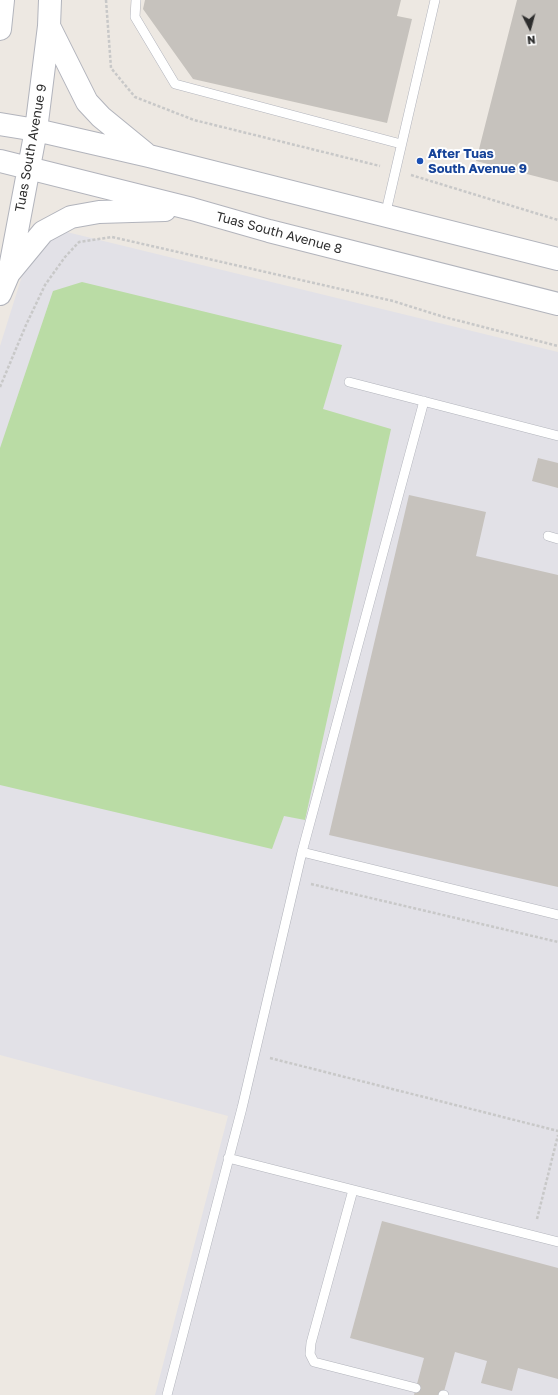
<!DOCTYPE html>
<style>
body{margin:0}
#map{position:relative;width:558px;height:1395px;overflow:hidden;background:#ede8e2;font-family:"Golos Text",sans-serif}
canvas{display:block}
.north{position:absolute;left:510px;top:8px;width:40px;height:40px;-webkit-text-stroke:3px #fff;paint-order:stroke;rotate:174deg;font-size:11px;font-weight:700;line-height:16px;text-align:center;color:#2d2d2d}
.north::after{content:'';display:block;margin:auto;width:14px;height:18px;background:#2d2d2d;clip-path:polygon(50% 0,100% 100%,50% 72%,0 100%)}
</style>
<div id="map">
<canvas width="558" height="1395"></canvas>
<div class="north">N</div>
</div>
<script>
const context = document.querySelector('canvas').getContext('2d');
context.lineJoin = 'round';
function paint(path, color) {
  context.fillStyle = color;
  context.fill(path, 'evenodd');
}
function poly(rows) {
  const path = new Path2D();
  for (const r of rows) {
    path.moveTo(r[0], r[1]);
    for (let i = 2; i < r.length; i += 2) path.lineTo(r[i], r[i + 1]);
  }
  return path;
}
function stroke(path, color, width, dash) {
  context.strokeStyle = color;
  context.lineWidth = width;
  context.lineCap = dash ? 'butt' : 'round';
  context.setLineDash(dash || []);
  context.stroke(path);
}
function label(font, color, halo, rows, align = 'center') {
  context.font = font + ' "Golos Text",sans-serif';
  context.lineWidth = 4;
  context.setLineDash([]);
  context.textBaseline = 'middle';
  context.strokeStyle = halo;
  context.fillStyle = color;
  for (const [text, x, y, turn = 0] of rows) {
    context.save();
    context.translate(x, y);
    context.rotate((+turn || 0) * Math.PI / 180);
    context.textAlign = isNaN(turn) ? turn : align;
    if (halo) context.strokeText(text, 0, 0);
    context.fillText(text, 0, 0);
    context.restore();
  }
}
const industrial = poly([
 [38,225,558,352,558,1395,155,1395,228,1116,0,1055,0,346]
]);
const green = poly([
 [82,282,342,345,323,409,391,429,305,820,284,816,272,849,0,785,0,448,53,291]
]);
const building = poly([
 [145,0,401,0,397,16,412,19,387,123,193,79,143,9],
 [517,0,558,0,558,182,476,161],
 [538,458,558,463,558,488,532,481],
 [409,495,486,512,476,556,558,575,558,887,329,835],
 [382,1221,558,1268,558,1379,518,1368,512,1391,481,1383,487,1361,455,1352,443,1395,414,1395,424,1358,350,1338]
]);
const path = poly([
 [106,0,111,68,135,97,194,120,380,166],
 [411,175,558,220],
 [0,387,26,325,45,285,65,257,79,242,112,237,393,301,444,317,558,346],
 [311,884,558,942],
 [270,1058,558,1131],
 [537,1219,558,1135]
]);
const lane = poly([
 [136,0,135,17,175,84,401,144],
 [385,216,435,0],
 [349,382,558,436],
 [548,536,558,539],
 [302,852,558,915],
 [228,1158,558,1242],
 [353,1190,311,1343,310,1354,314,1362,416,1388],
 [167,1395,242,1108,302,852,424,401],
 [443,1395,444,1395]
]);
const secondary = poly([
 [49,26,87,102,101,117,145,153],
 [0,29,3,0],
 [0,124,36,130,149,156,558,259],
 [0,161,192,209,269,231,558,304],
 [10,272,43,232,71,217,99,212,165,210],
 [0,294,9,273,36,130,49,26,50,0]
]);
const markers = [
 [420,161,4,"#1a4fb4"]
];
const streetNames = [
 ["Tuas South Avenue 9",31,148,-80],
 ["Tuas South Avenue 8",279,233,15]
];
const transitNames = [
 ["After Tuas",428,154],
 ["South Avenue 9",428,169]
];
paint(industrial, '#e2e1e7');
paint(green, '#badca5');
paint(building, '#c6c2bd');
stroke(lane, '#b2b4bc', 10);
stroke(secondary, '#b2b4bc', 24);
stroke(path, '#c8c8c8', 2.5, [3, 2]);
stroke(lane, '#fff', 9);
stroke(secondary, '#fff', 22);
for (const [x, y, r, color] of markers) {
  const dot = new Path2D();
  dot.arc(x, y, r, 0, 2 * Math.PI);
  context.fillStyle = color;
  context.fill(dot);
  stroke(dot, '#fff', 1.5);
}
label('13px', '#2d2d2d', '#fff', streetNames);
label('bold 13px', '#164399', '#fff', transitNames, 'left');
</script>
